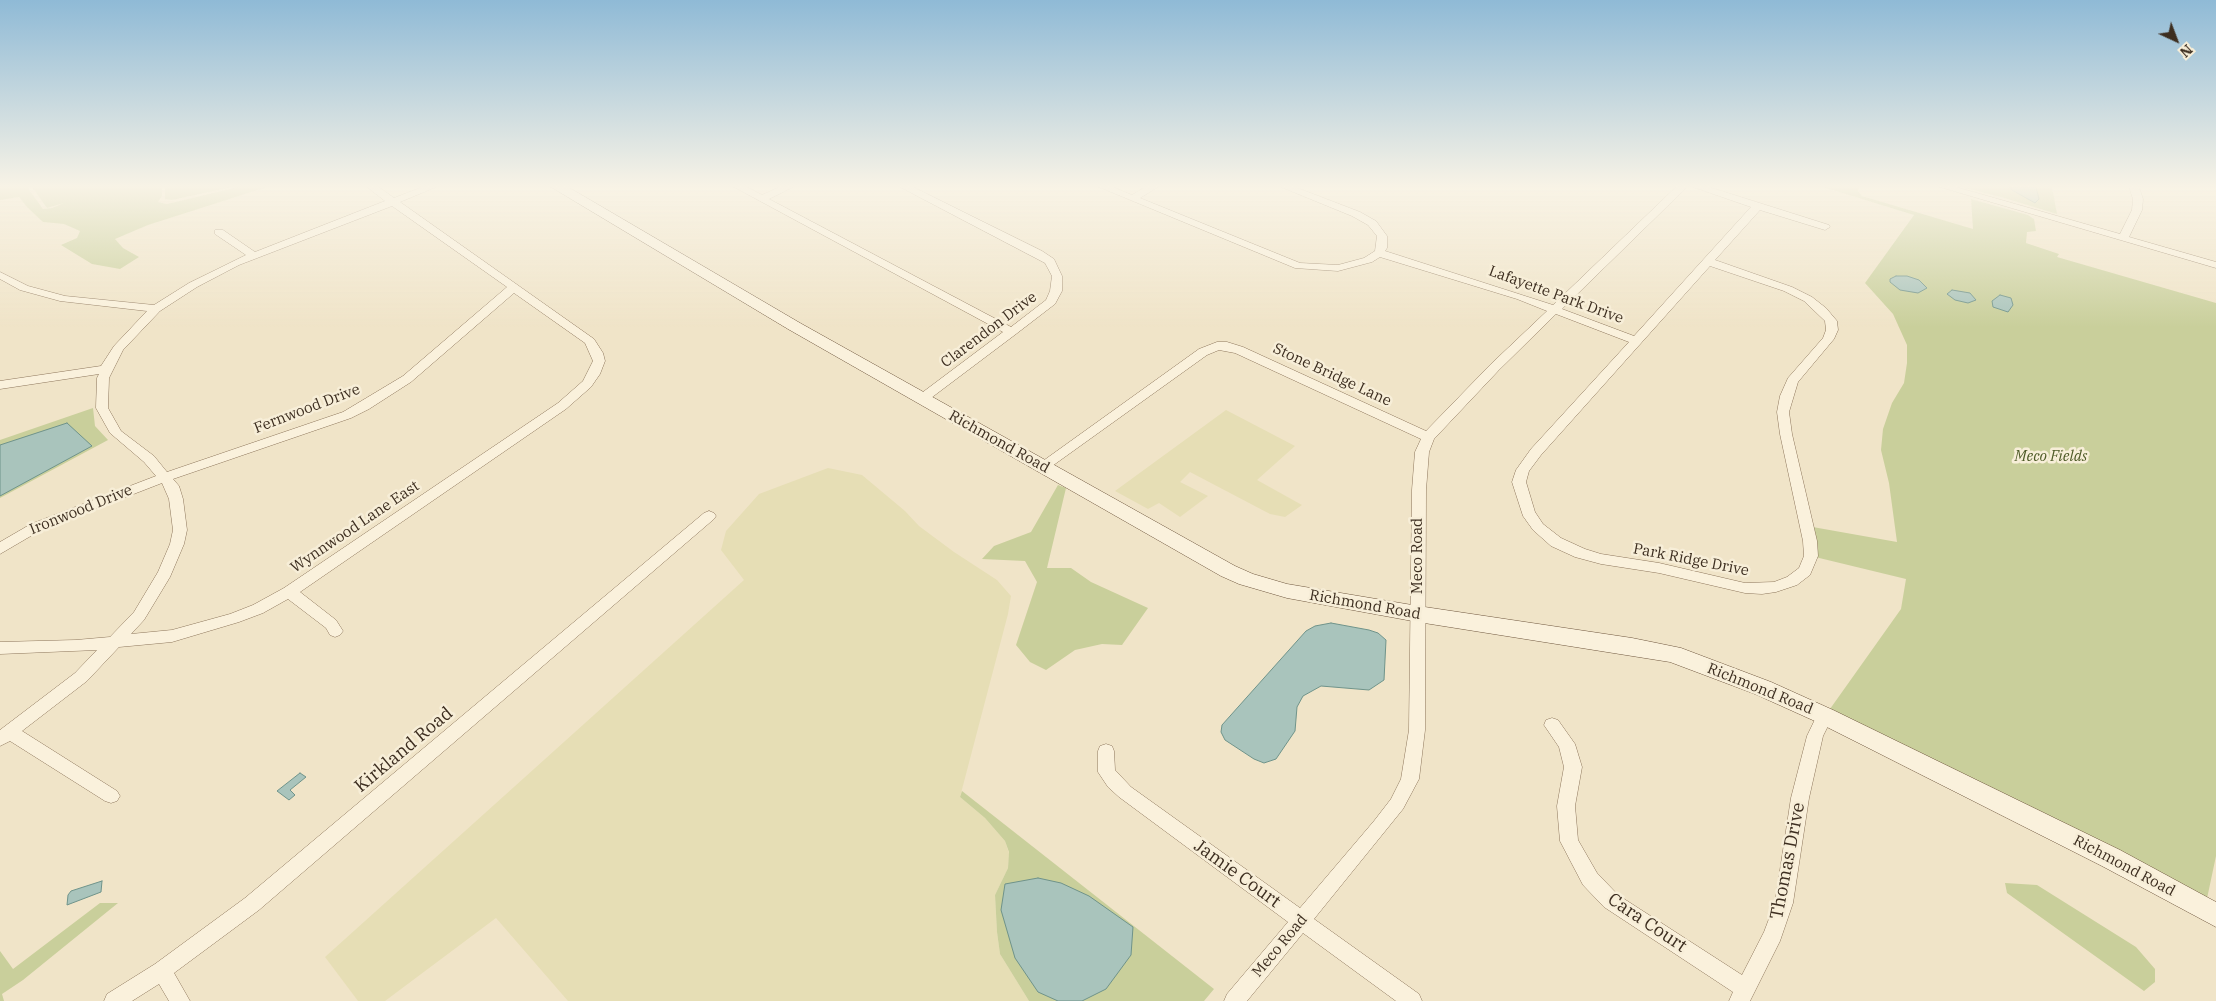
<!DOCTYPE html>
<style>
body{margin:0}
#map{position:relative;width:2216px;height:1001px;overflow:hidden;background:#f0e4c8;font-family:"IBM Plex Serif",serif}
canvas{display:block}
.north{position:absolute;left:2151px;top:15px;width:50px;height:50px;-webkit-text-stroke:4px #f7eed8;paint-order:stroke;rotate:137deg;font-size:14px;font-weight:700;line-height:20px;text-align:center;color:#3d2e20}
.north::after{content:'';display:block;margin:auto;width:18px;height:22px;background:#3d2e20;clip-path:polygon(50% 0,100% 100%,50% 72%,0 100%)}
</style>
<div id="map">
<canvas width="2216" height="1001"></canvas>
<div class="north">N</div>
</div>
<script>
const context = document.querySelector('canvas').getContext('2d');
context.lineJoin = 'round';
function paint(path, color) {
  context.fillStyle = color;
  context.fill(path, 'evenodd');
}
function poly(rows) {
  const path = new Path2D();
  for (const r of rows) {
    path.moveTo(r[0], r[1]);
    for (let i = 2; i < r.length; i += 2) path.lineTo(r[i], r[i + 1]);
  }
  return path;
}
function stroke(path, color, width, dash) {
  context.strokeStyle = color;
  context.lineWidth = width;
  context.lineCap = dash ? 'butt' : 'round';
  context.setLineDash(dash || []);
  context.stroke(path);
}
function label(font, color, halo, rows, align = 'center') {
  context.font = font + ' "IBM Plex Serif",serif';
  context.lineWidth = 5;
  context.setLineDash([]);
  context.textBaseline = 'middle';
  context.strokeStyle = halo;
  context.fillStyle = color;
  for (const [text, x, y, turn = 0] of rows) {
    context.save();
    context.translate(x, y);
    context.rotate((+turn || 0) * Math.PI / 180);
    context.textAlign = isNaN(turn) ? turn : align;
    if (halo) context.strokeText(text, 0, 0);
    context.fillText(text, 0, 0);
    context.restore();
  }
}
const farmland = poly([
 [1226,410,1295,446,1257,480,1302,505,1285,517,1270,514,1190,472,1180,482,1208,496,1180,517,1159,503,1148,509,1115,491],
 [828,468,862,475,905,511,919,526,954,552,997,580,1011,596,1008,614,960,797,985,818,1005,841,1009,853,1008,868,995,895,997,932,1000,954,1029,1001,568,1001,496,918,385,1001,358,1001,325,957,744,580,721,550,726,531,759,494]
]);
const green = poly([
 [0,187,27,187,43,209,52,208,64,203,47,208,32,187,162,187,162,196,158,202,167,204,238,187,267,187,148,225,115,239,123,248,139,257,120,269,92,264,61,245,77,238,80,231,64,224,43,222,27,207,19,197,0,200],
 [165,187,232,187,172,200,165,199],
 [1823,187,1859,187,1858,191,1862,196,1973,229,1971,199,2028,215,2034,219,2036,231,2027,232,2026,243,2059,254,2057,257,2216,303,2216,856,2205,908,1825,716,1901,609,1906,579,1811,556,1807,526,1897,542,1889,483,1881,450,1883,429,1892,403,1904,383,1907,363,1907,345,1893,314,1865,283,1914,215],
 [1961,187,2052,187,2057,214,2001,197],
 [93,408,95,426,108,440,0,498,0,440],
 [1058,485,1066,488,1047,568,1071,568,1091,582,1148,608,1122,645,1102,644,1075,650,1046,670,1030,662,1016,645,1037,582,1025,561,982,559,994,546,1031,532],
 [962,791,1214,989,1204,1001,1029,1001,1000,954,997,932,995,895,1008,868,1009,852,1005,841,985,818,960,797],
 [2005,883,2037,885,2136,947,2155,969,2155,982,2144,991,2007,893],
 [100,903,118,903,23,980,2,994,4,1001,0,1001,0,951,13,969]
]);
const water = poly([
 [2010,187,2036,187,2039,199,2035,203,2012,190,2010,187],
 [1896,276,1907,276,1919,280,1927,288,1918,293,1900,290,1890,282,1890,279,1896,276],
 [1952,290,1970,293,1976,300,1968,303,1955,300,1947,294,1952,290],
 [2000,295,2011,298,2013,305,2008,312,1993,307,1992,301,2000,295],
 [67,423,92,446,0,496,0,445,67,423],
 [1331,623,1369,630,1378,633,1386,640,1384,680,1369,690,1321,686,1303,696,1297,707,1295,731,1276,759,1264,763,1254,759,1225,740,1221,732,1222,725,1306,631,1315,626,1331,623],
 [300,773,306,777,290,790,295,795,289,800,277,791,300,773],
 [1038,878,1061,883,1089,896,1133,927,1131,955,1106,989,1082,1001,1058,1001,1038,992,1015,958,1001,910,1005,884,1038,878],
 [102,881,101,892,67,905,68,895,71,891,102,881]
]);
const street = poly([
 [367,187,379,187,394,198,422,187,436,187,400,202,594,339,603,353,605,361,600,374,591,387,566,409,300,592,336,620,343,631,340,635,335,637,330,635,326,628,288,599,263,613,239,622,172,642,119,647,87,681,22,731,117,791,120,796,117,801,111,803,105,801,10,741,0,746,0,730,75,673,97,650,0,654,0,642,76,640,110,637,134,612,158,572,170,544,173,530,169,499,162,483,41,530,0,554,0,542,31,524,156,476,144,462,110,433,96,408,97,378,99,374,0,389,0,381,101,366,114,346,147,311,60,301,20,290,0,279,0,272,28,286,65,296,154,305,189,283,246,255,215,234,215,230,223,230,255,252,385,201,367,187],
 [392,206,507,287,403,376,343,412,167,472,154,456,121,431,108,408,109,378,123,350,160,311,197,287,239,265,392,206],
 [514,293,585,343,593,361,583,381,558,403,284,588,253,605,230,614,172,630,131,634,144,620,170,577,184,544,187,530,183,499,179,486,173,479,351,418,369,409,411,382,514,293],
 [734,187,747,187,762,195,779,187,793,187,769,199,1011,327,1046,300,1050,291,1052,276,1045,263,900,187,913,187,1042,251,1054,259,1062,276,1062,291,1055,304,1016,334,927,401,919,401,917,398,919,395,1003,332,734,187],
 [1099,187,1113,187,1132,195,1145,187,1158,187,1140,198,1300,263,1338,265,1364,258,1375,251,1377,236,1368,225,1352,216,1281,187,1295,187,1360,212,1376,221,1387,236,1387,248,1385,251,1553,305,1676,187,1687,187,1562,309,1634,336,1751,207,1693,187,1709,187,1829,225,1830,227,1825,230,1760,210,1715,260,1792,287,1812,297,1826,308,1837,321,1838,330,1834,339,1798,382,1789,412,1792,434,1817,541,1818,556,1810,575,1797,585,1776,592,1762,594,1745,593,1659,573,1601,564,1575,557,1551,546,1533,530,1523,516,1512,482,1516,470,1531,449,1629,342,1556,314,1499,370,1434,439,1429,452,1426,490,1425,730,1419,779,1403,809,1314,919,1419,994,1422,1001,1396,1001,1303,933,1247,1001,1224,1001,1227,994,1288,922,1119,797,1108,787,1098,772,1098,751,1100,746,1106,744,1112,746,1114,751,1115,770,1131,787,1300,908,1374,821,1391,799,1401,779,1409,730,1412,490,1415,452,1421,439,1235,353,1219,350,1207,355,1048,469,1043,470,1036,466,1199,349,1217,342,1227,342,1243,347,1426,431,1491,364,1547,311,1517,299,1380,257,1372,262,1338,271,1295,268,1099,187],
 [1710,266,1784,291,1804,301,1825,321,1826,330,1823,338,1788,378,1780,396,1777,412,1780,434,1803,541,1804,556,1799,568,1787,577,1774,582,1745,583,1659,563,1601,554,1585,549,1561,538,1543,524,1535,512,1526,482,1529,471,1541,455,1710,266],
 [1940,187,1956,187,2120,234,2132,210,2133,199,2129,187,2139,187,2143,199,2142,210,2129,237,2216,262,2216,268,1940,187],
 [709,511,714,513,716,516,714,519,259,910,174,973,190,1001,169,1001,159,984,132,1001,104,1001,107,994,155,964,245,898,704,513,709,511],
 [1825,709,1831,711,1833,716,1823,736,1809,798,1793,903,1780,941,1750,1001,1729,1001,1733,992,1604,907,1583,885,1560,841,1557,806,1564,767,1559,747,1544,725,1546,720,1552,718,1558,720,1575,744,1582,767,1575,806,1578,840,1597,873,1618,895,1742,975,1764,932,1775,903,1791,798,1807,736,1819,711,1825,709]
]);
const secondary = poly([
 [551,187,568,187,800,323,1235,566,1253,574,1287,584,1418,606,1632,638,1681,648,1771,682,1833,710,2120,850,2216,902,2216,927,2102,866,1817,722,1755,694,1670,662,1418,622,1287,598,1239,584,1221,576,788,329,551,187]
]);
const streetNames = [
 ["Lafayette Park Drive",1556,295,20],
 ["Clarendon Drive",989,330,-37],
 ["Stone Bridge Lane",1332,375,25],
 ["Fernwood Drive",307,409,-21],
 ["Richmond Road",999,442,29],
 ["Ironwood Drive",81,510,-22],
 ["Wynnwood Lane East",355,527,-34],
 ["Meco Road",1418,556,-90],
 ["Park Ridge Drive",1691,560,11],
 ["Richmond Road",1365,605,10],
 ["Richmond Road",1760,689,22],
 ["Richmond Road",2124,866,28],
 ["Meco Road",1280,946,-50]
];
const parkNames = [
 ["Meco Fields",2051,457]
];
const nearStreetnames = [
 ["Kirkland Road",404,750,-40],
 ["Thomas Drive",1788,861,-79],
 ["Jamie Court",1237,874,36],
 ["Cara Court",1647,923,34]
];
paint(farmland, '#e6deb5');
paint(green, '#c9cf9b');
paint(water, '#a9c4bc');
stroke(water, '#6f938a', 1);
stroke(street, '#8d765c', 1);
stroke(secondary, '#6f573f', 1);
paint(street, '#faf1dc');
paint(secondary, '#faf1dc');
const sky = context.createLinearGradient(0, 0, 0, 327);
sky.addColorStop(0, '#8fbad6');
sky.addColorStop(0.57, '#f8f3e6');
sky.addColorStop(1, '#f8f3e600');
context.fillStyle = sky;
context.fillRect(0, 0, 2216, 327);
label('15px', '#3d2e20', '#f7eed8', streetNames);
label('italic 15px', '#4d5a26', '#f7eed8', parkNames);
label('18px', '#3d2e20', '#f7eed8', nearStreetnames);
</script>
